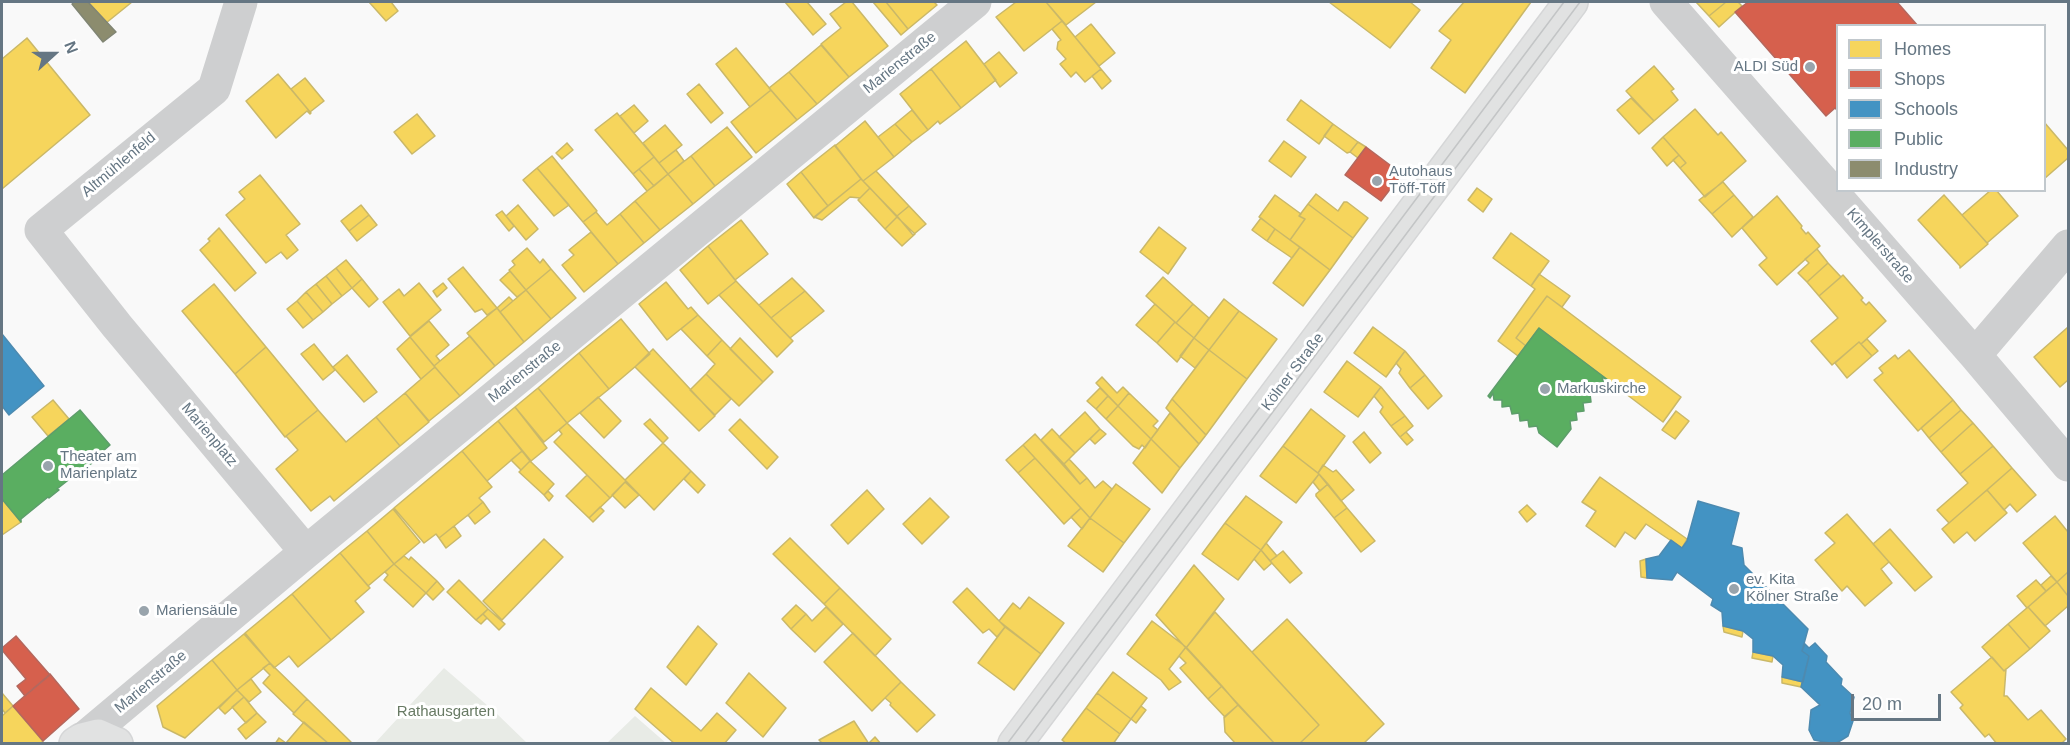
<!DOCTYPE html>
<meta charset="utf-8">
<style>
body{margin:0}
#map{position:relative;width:2070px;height:745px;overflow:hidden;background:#f9f9f9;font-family:Arial,sans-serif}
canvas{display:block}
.frame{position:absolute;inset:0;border:3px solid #657683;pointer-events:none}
.legend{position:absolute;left:1836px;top:24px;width:210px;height:168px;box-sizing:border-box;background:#fff;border:2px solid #c1c8cd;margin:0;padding:8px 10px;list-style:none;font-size:18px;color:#657683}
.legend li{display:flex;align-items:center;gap:12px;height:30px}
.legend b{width:30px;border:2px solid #c1c8cd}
.north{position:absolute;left:24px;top:24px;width:60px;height:60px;-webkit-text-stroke:4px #fff;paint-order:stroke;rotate:69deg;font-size:16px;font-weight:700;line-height:24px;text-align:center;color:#657683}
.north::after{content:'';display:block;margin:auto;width:21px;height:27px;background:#657683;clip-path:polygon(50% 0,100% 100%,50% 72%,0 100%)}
.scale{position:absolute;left:1851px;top:694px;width:90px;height:27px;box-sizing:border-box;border:3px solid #657683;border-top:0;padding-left:8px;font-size:18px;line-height:21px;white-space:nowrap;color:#657683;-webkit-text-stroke:4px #fff;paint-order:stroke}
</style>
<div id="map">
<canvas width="2070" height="745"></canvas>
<div class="frame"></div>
<ul class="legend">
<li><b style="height:16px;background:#f6d55c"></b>Homes</li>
<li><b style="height:16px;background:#d6604d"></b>Shops</li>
<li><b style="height:16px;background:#4393c3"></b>Schools</li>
<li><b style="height:16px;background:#5aae61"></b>Public</li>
<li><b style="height:16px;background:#8c8c6e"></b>Industry</li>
</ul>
<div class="north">N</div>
<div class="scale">20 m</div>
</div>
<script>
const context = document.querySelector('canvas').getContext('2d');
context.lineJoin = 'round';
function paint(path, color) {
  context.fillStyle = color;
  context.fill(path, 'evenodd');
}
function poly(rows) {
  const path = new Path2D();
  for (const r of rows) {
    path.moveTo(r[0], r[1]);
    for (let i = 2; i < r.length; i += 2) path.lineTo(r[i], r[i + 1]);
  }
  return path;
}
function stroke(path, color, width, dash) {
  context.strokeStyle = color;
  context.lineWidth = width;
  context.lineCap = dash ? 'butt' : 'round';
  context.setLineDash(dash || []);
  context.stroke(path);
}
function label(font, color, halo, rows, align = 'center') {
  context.font = font + ' Arial,sans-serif';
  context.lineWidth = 6;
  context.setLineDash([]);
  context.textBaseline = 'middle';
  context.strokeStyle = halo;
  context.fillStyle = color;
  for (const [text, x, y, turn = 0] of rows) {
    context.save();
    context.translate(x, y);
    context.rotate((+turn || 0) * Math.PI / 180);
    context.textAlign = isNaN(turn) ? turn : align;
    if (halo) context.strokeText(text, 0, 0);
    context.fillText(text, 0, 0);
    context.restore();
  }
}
const green = poly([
 [444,668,495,712,527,743,375,743],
 [635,716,666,743,607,743]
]);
const homes = poly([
 [88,2,132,2,106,23,88,2],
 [369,2,391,2,398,11,386,21,369,2],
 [785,2,807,2,826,24,813,35,785,2],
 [846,2,852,2,888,46,849,77,821,44,841,28,830,14,846,2],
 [873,2,886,2,908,29,901,35,873,2],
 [886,2,934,2,937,5,908,29,886,2],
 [1016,2,1046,2,1062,21,1024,51,996,17,1016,2],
 [1046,2,1096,2,1066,25,1046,2],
 [1329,2,1410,2,1420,10,1390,48,1329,2],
 [1464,2,1531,2,1465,93,1431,68,1451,40,1439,31,1464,2],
 [1696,2,1726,2,1709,16,1696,2],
 [1726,2,1738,2,1742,6,1719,27,1709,16,1726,2],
 [1062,21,1101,69,1085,82,1076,72,1071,77,1060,64,1066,59,1057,49,1058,42,1061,40,1052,29,1062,21],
 [1091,24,1115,53,1099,66,1075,37,1091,24],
 [27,38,90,115,2,189,2,59,27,38],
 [966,41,996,80,961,108,931,69,966,41],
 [821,45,849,77,817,104,789,72,821,45],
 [736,48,771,90,750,107,716,64,736,48],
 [999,52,1017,73,1000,87,984,64,999,52],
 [1654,66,1674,89,1671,91,1678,100,1654,121,1626,91,1654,66],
 [931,69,961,108,940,124,938,121,928,130,900,94,931,69],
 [1101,69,1111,81,1102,89,1092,76,1101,69],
 [789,72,817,104,797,120,769,88,789,72],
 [278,74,311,113,310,114,307,111,276,138,246,101,278,74],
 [305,78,324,101,310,112,291,89,305,78],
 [699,84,723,113,711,123,687,94,699,84],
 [771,90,797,120,756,153,731,122,771,90],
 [1631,98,1654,121,1639,134,1617,110,1631,98],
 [1301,100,1333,124,1319,144,1287,120,1301,100],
 [634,105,648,121,634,133,620,116,634,105],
 [1695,109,1718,135,1721,132,1746,161,1705,197,1680,168,1686,163,1663,137,1695,109],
 [912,110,928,130,912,142,895,124,912,110],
 [617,113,654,157,633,174,595,130,617,113],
 [417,114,435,136,412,154,394,132,417,114],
 [865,121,894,157,863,181,835,146,865,121],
 [2044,122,2068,150,2068,158,2044,179,2044,122],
 [895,124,912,142,894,157,878,137,895,124],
 [1333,124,1358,142,1350,152,1347,153,1324,136,1333,124],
 [665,125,682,145,659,163,643,143,665,125],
 [727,127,752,157,715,186,691,156,727,127],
 [1663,137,1679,155,1667,166,1652,148,1663,137],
 [1284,141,1306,157,1291,177,1269,161,1284,141],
 [1358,142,1366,147,1358,158,1350,152,1358,142],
 [567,143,573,150,562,159,556,153,567,143],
 [835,145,861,179,828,206,801,172,835,145],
 [676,150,684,161,668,174,659,163,676,150],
 [1679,155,1686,163,1680,168,1673,160,1679,155],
 [552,156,597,211,583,222,537,168,552,156],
 [691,156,715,186,693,204,668,174,691,156],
 [654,157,668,174,654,186,639,169,654,157],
 [537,168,569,205,554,216,523,180,537,168],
 [639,169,654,186,647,191,633,174,639,169],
 [876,171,909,206,897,216,863,181,876,171],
 [801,172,828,206,814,218,787,184,801,172],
 [668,174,693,204,660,230,635,201,668,174],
 [260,175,300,224,286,235,298,250,287,259,281,252,266,263,226,215,245,199,239,192,260,175],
 [861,179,870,188,860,198,850,197,822,220,814,217,861,179],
 [1723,182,1734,195,1712,214,1699,200,1723,182],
 [870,188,897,217,885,229,858,200,870,188],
 [1477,188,1492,199,1483,212,1468,200,1477,188],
 [1991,190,1996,190,2018,216,1987,243,1962,215,1991,190],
 [1316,194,1338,211,1344,202,1347,202,1368,218,1353,238,1308,204,1316,194],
 [1275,195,1301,214,1299,216,1305,219,1290,240,1259,217,1275,195],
 [1734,195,1753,217,1732,237,1712,214,1734,195],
 [1944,195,1988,244,1960,268,1960,266,1918,220,1944,195],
 [1777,196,1802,226,1801,228,1806,234,1808,232,1820,246,1777,285,1759,265,1767,258,1742,228,1777,196],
 [635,201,660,230,644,243,620,214,635,201],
 [1308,204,1353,238,1330,270,1290,240,1305,219,1299,216,1308,204],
 [361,205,369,215,349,231,341,221,361,205],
 [518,205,538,229,526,240,506,216,518,205],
 [909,206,926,224,913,235,897,216,909,206],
 [502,211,514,226,509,231,496,215,502,211],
 [596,212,607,225,620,214,644,243,618,264,583,222,596,212],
 [369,215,377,225,357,241,349,231,369,215],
 [897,217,915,234,902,246,885,229,897,217],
 [1261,218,1275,229,1267,241,1252,230,1261,218],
 [741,220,768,254,735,280,708,246,741,220],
 [1159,227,1186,248,1168,274,1140,252,1159,227],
 [219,228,256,273,235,291,200,250,210,241,208,239,219,228],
 [1275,229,1300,247,1292,258,1267,241,1275,229],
 [591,232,618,264,584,292,562,265,574,255,569,250,591,232],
 [1511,233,1549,261,1531,286,1493,258,1511,233],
 [708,246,736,281,708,304,680,270,708,246],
 [1300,247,1330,270,1303,306,1273,283,1300,247],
 [527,248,540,263,543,259,551,269,526,290,509,270,515,265,512,261,527,248],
 [1817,249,1828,263,1807,282,1798,273,1809,263,1805,259,1817,249],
 [346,260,362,279,352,288,336,268,346,260],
 [1828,263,1841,277,1819,296,1807,282,1828,263],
 [463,267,497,308,487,315,482,309,475,312,448,279,463,267],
 [336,268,352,288,342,296,326,276,336,268],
 [551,269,576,298,551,319,526,290,551,269],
 [510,271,526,290,517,297,500,280,510,271],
 [1539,274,1570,296,1562,307,1547,296,1516,338,1526,346,1518,356,1498,341,1535,289,1531,286,1539,274],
 [1843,275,1863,298,1861,300,1866,305,1869,302,1886,321,1861,344,1859,342,1832,365,1811,341,1838,318,1819,296,1843,275],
 [326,276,342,296,332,304,316,284,326,276],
 [1163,277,1193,304,1176,323,1146,296,1163,277],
 [792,278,805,291,771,318,759,305,792,278],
 [362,279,378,299,369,307,352,288,362,279],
 [736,281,793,341,777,357,719,295,736,281],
 [666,282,688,309,691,307,698,315,667,340,639,304,666,282],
 [419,283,441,310,410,336,383,302,399,289,404,296,419,283],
 [443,283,447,288,437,297,433,291,443,283],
 [214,284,266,347,235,374,182,311,214,284],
 [316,284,332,304,323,312,306,292,316,284],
 [526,290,551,319,524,342,500,312,526,290],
 [805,291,824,311,790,338,771,318,805,291],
 [306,292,323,312,313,320,297,301,306,292],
 [1547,296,1681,397,1663,422,1539,328,1526,346,1516,338,1547,296],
 [509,297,513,301,500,312,497,308,509,297],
 [1224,299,1239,311,1209,350,1194,338,1224,299],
 [297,301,313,320,303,328,287,309,297,301],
 [1155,304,1175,322,1157,343,1136,325,1155,304],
 [1193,304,1209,318,1194,338,1176,323,1193,304],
 [497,308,524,342,495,366,467,333,497,308],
 [1239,311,1277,339,1247,379,1209,350,1239,311],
 [698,315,722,340,707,356,681,329,698,315],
 [621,319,650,354,609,389,579,353,621,319],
 [429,321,449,345,436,356,440,361,434,366,410,337,429,321],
 [1175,322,1194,338,1177,362,1157,343,1175,322],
 [1373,327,1405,351,1386,377,1354,353,1373,327],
 [2068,327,2068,380,2060,387,2034,357,2068,327],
 [470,336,495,366,460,396,434,366,470,336],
 [410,337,435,367,421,379,397,349,410,337],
 [740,338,773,372,763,382,730,349,740,338],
 [1194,338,1209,350,1195,368,1180,356,1194,338],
 [1867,339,1878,351,1872,356,1861,344,1867,339],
 [722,340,763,382,739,406,706,374,715,364,707,356,722,340],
 [1859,342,1872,356,1847,378,1835,363,1859,342],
 [314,344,335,370,323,380,301,354,314,344],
 [266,347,318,410,285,437,235,374,266,347],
 [653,349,715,416,699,431,635,367,653,349],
 [1209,350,1247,379,1206,435,1172,399,1209,350],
 [1909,350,1953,400,1918,431,1874,380,1883,373,1879,368,1895,355,1898,359,1909,350],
 [1405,351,1425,375,1410,388,1399,373,1401,369,1396,363,1405,351],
 [579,353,609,389,567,423,538,388,579,353],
 [347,355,377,392,364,402,333,367,347,355],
 [1347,361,1381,387,1358,417,1324,392,1347,361],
 [435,367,460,396,429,421,405,393,435,367],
 [706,374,731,399,715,415,690,390,706,374],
 [1425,375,1442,396,1428,409,1410,388,1425,375],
 [1102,377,1117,393,1123,387,1129,393,1118,406,1096,383,1102,377],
 [1381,387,1405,416,1391,426,1380,412,1383,407,1374,396,1381,387],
 [538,388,567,423,544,442,515,407,538,388],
 [1100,388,1108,396,1096,409,1087,401,1100,388],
 [405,393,429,422,400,446,376,417,405,393],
 [1129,393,1158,421,1153,426,1158,430,1151,439,1118,406,1129,393],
 [1108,396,1118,406,1106,419,1096,409,1108,396],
 [598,397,621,421,604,438,580,413,598,397],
 [1172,399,1206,435,1199,444,1166,408,1172,399],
 [53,400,69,419,48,436,32,417,53,400],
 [1953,400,1961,410,1929,438,1921,428,1953,400],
 [1118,406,1151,439,1145,448,1142,445,1139,449,1133,446,1106,419,1118,406],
 [515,407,547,448,531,461,498,421,515,407],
 [1311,409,1345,436,1318,473,1283,446,1311,409],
 [318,410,346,442,376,417,400,446,334,501,330,496,311,511,276,469,298,450,286,436,318,410],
 [1961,410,1973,423,1941,452,1929,438,1961,410],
 [1676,411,1689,421,1675,439,1662,430,1676,411],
 [1085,412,1100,429,1075,453,1059,437,1085,412],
 [1170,413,1199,444,1180,468,1151,439,1170,413],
 [1405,416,1413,426,1400,437,1391,426,1405,416],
 [650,419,668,438,663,443,644,424,650,419],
 [740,419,778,457,767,469,729,430,740,419],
 [498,421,522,451,487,481,462,451,498,421],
 [567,423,626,481,610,498,554,442,562,434,559,430,567,423],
 [1973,423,1993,446,1960,474,1941,452,1973,423],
 [1052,429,1075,453,1064,464,1041,440,1052,429],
 [1100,429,1106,434,1095,444,1090,439,1100,429],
 [1364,432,1381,453,1370,463,1353,442,1364,432],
 [1406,432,1413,440,1407,445,1400,437,1406,432],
 [1035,434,1080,484,1087,478,1095,488,1103,481,1112,489,1090,518,1023,445,1035,434],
 [1151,439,1180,468,1162,493,1133,463,1151,439],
 [663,443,691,471,654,510,625,480,663,443],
 [1023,445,1035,458,1018,473,1006,460,1023,445],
 [1283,446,1319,474,1296,503,1260,476,1283,446],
 [1993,446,2012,468,1949,523,1937,510,1968,483,1960,474,1993,446],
 [462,451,492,487,479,498,483,502,468,515,439,538,436,534,424,543,394,508,462,451],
 [522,451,530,461,521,470,511,460,522,451],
 [1035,458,1081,508,1064,524,1018,473,1035,458],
 [1069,459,1087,478,1080,484,1064,464,1069,459],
 [530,461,554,484,544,495,519,472,530,461],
 [1323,465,1333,472,1336,470,1354,490,1341,501,1318,473,1323,465],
 [2012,468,2036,495,2017,512,2010,504,2004,510,1987,490,2012,468],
 [691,471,705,485,698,493,684,479,691,471],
 [1319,474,1328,484,1320,491,1313,482,1319,474],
 [587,475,610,498,589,518,566,496,587,475],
 [1600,477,1687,539,1682,548,1646,524,1635,539,1625,532,1615,547,1586,526,1596,511,1582,502,1600,477],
 [625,482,639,495,625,508,612,495,625,482],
 [1116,484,1150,509,1124,543,1090,518,1116,484],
 [1328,484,1347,508,1334,518,1316,496,1316,494,1328,484],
 [867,490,884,509,848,544,831,525,867,490],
 [1987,490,2007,513,1975,541,1967,532,1954,543,1942,529,1987,490],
 [548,491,553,496,549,501,544,495,548,491],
 [1246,496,1282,522,1261,550,1225,523,1246,496],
 [930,498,949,517,922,544,903,524,930,498],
 [2,499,21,522,2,535,2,499],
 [483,502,490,512,475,524,468,515,483,502],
 [1527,505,1536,514,1527,522,1519,512,1527,505],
 [600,507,604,511,593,522,589,518,600,507],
 [1081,508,1090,518,1082,529,1071,517,1081,508],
 [1347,508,1375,541,1361,552,1334,518,1347,508],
 [393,509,420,542,394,564,367,531,393,509],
 [1847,514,1889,562,1881,569,1892,583,1865,606,1847,586,1842,591,1815,560,1835,543,1825,533,1847,514],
 [2055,516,2068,532,2068,572,2057,582,2023,543,2055,516],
 [1090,518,1124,543,1103,572,1068,546,1090,518],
 [1225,523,1261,550,1238,580,1202,554,1225,523],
 [454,526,461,536,446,548,439,538,454,526],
 [1890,529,1932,577,1915,591,1873,544,1890,529],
 [367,531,394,564,368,586,340,553,367,531],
 [790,538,840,588,824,604,773,554,790,538],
 [544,539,563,557,502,620,483,601,544,539],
 [1266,543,1277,556,1270,561,1261,550,1266,543],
 [1261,550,1272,563,1264,570,1254,559,1261,550],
 [1283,551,1302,573,1290,583,1270,561,1283,551],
 [340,553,370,588,355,601,364,612,331,640,292,594,340,553],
 [404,556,409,560,411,557,437,581,426,593,394,564,404,556],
 [1646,559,1647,578,1641,577,1640,561,1646,559],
 [394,564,426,593,413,607,384,580,388,575,385,572,394,564],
 [1194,565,1224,599,1186,648,1156,615,1194,565],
 [2068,572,2068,596,2057,582,2068,572],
 [2051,576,2057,582,2046,591,2041,585,2051,576],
 [459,580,488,609,476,620,447,592,459,580],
 [2036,580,2046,591,2027,608,2017,596,2036,580],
 [437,581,444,589,433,600,426,593,437,581],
 [2057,582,2068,596,2068,606,2045,626,2028,607,2057,582],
 [840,588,891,639,875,656,824,604,840,588],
 [967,588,1005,627,997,637,989,629,983,633,953,602,967,588],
 [292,594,331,640,298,667,289,656,274,668,245,633,292,594],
 [1029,597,1064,623,1041,654,999,621,1013,603,1020,609,1029,597],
 [796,605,806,614,791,629,782,619,796,605],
 [826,607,843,624,815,652,791,629,806,614,812,621,826,607],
 [2028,607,2050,631,2030,649,2008,624,2028,607],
 [488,609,505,624,499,630,483,614,488,609],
 [1215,612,1319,725,1299,744,1275,744,1186,648,1215,612],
 [483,614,487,618,481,624,476,620,483,614],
 [1287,619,1384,724,1363,744,1299,744,1319,725,1252,652,1287,619],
 [1152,621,1186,647,1169,669,1181,682,1169,690,1161,680,1127,654,1152,621],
 [2008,624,2030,649,2004,671,1982,647,2008,624],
 [698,626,717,644,686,685,667,667,698,626],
 [1723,626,1743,631,1742,637,1724,632,1723,626],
 [1005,627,1041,654,1014,690,978,663,1005,627],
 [853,633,901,682,872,711,824,662,853,633],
 [244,634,270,663,237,690,212,660,244,634],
 [1186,647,1222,686,1208,699,1180,668,1186,663,1179,656,1186,647],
 [1753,652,1773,656,1772,662,1752,658,1753,652],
 [1992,657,2004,671,2006,669,2004,696,2007,696,2028,720,2041,710,2066,739,2061,744,1997,744,1989,734,1985,737,1960,708,1963,705,1951,692,1992,657],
 [212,660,237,690,185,738,163,727,157,706,212,660],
 [270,663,307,699,294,713,263,683,270,675,263,668,270,663],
 [1113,672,1147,698,1131,719,1097,693,1113,672],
 [749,673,786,708,763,737,726,703,749,673],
 [1782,677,1803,682,1801,687,1782,683,1782,677],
 [251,679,261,692,249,702,237,690,251,679],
 [901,682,935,715,917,732,890,705,891,703,885,698,901,682],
 [1222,686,1238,705,1225,717,1208,699,1222,686],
 [651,688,701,731,717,713,736,730,724,744,675,744,635,709,651,688],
 [237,690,244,697,225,714,219,708,237,690],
 [2,693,13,706,5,713,2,709,2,693],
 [1097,693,1131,719,1120,734,1086,708,1097,693],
 [244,697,257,713,246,723,232,707,244,697],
 [307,699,351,742,349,744,329,744,293,714,307,699],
 [1238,705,1275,744,1236,744,1225,732,1224,717,1238,705],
 [13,706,43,741,40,744,2,744,2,716,13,706],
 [1141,706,1146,710,1136,723,1131,719,1141,706],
 [1086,708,1120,734,1113,744,1067,744,1062,740,1086,708],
 [257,713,266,722,246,739,238,729,257,713],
 [854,721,869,744,823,744,819,740,854,721],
 [304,722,329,744,286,743,304,722],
 [875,737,881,744,869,744,869,743,875,737],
 [279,738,286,743,287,744,275,744,279,738]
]);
const shops = poly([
 [1748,2,1897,2,1918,26,1838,26,1838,111,1835,108,1826,116,1735,12,1748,2],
 [1366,147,1402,174,1381,201,1345,175,1366,147],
 [16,636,50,675,25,696,17,686,26,679,2,650,2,648,16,636],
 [50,674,79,709,43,741,13,706,50,674]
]);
const schools = poly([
 [2,334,44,386,9,415,2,406,2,334],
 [1698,501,1739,513,1731,545,1742,548,1744,565,1808,629,1802,651,1809,656,1803,682,1782,677,1783,665,1773,656,1753,652,1753,639,1743,631,1723,626,1722,612,1711,605,1713,599,1677,572,1672,580,1647,578,1646,559,1659,556,1671,540,1682,548,1687,541,1698,501],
 [1815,643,1827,656,1826,662,1842,679,1841,685,1854,697,1850,713,1853,721,1848,736,1835,744,1814,740,1809,730,1811,710,1820,705,1801,687,1809,656,1802,651,1805,644,1809,648,1815,643]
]);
const public = poly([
 [1539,328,1608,380,1602,377,1604,385,1596,386,1598,393,1590,394,1591,402,1583,403,1584,411,1576,412,1577,420,1570,421,1571,429,1557,447,1539,433,1537,426,1529,427,1528,420,1520,421,1519,413,1512,414,1510,406,1502,407,1502,400,1494,400,1493,393,1490,398,1488,396,1539,328],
 [80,410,110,445,95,458,96,460,87,467,86,466,57,489,59,490,49,498,48,497,21,519,21,522,2,499,2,475,80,410]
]);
const industry = poly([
 [75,2,88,2,116,32,103,42,72,4,75,2]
]);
const minor = poly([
 [241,2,214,89,41,230,117,326,306,552],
 [1666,2,1975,355,2068,465],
 [1975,355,2068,246],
 [82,740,306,552,975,2]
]);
const secondary = poly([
 [76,744,82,740,98,736,116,744],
 [1015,744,1571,2]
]);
const tram = poly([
 [1007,744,1564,2],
 [1024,744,1580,2]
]);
const markers = [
 [1810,67,6,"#99a4ac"],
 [1377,181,6,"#99a4ac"],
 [1545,389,6,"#99a4ac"],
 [48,466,6,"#99a4ac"],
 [1734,589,6,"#99a4ac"],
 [144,611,6,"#99a4ac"]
];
const streetNames = [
 ["Marienstraße",900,63,-39],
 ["Altmühlenfeld",119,165,-40],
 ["Kimplerstraße",1880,246,49],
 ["Marienstraße",525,372,-39],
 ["Kölner Straße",1293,372,-53],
 ["Marienplatz",209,435,50],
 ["Marienstraße",151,682,-40]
];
const poiNames = [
 ["ALDI Süd",1798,67,"right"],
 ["Autohaus",1389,172],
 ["Töff-Töff",1389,189],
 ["Markuskirche",1557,389],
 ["Theater am",60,457],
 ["Marienplatz",60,474],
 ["ev. Kita",1746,580],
 ["Kölner Straße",1746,597],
 ["Mariensäule",156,611]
];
const parkNames = [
 ["Rathausgarten",446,712]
];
paint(green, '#e8ebe6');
paint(homes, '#f6d55c');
stroke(homes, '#cab868', 1.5);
paint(shops, '#d6604d');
stroke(shops, '#b4675d', 1.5);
paint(schools, '#4393c3');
stroke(schools, '#4d8ab0', 1.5);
paint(public, '#5aae61');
stroke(public, '#5d9d6b', 1.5);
paint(industry, '#8c8c6e');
stroke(industry, '#808574', 1.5);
stroke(secondary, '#d5d6d7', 36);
stroke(minor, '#cecfd0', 33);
stroke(secondary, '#e1e2e2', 33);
stroke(tram, '#c3c5c6', 1.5);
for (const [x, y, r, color] of markers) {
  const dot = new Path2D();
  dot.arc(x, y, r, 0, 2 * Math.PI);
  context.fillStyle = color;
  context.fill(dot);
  stroke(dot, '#fff', 2);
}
label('15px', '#657683', '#fff', streetNames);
label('15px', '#657683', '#fff', poiNames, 'left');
label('15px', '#687a64', '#fff', parkNames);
</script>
